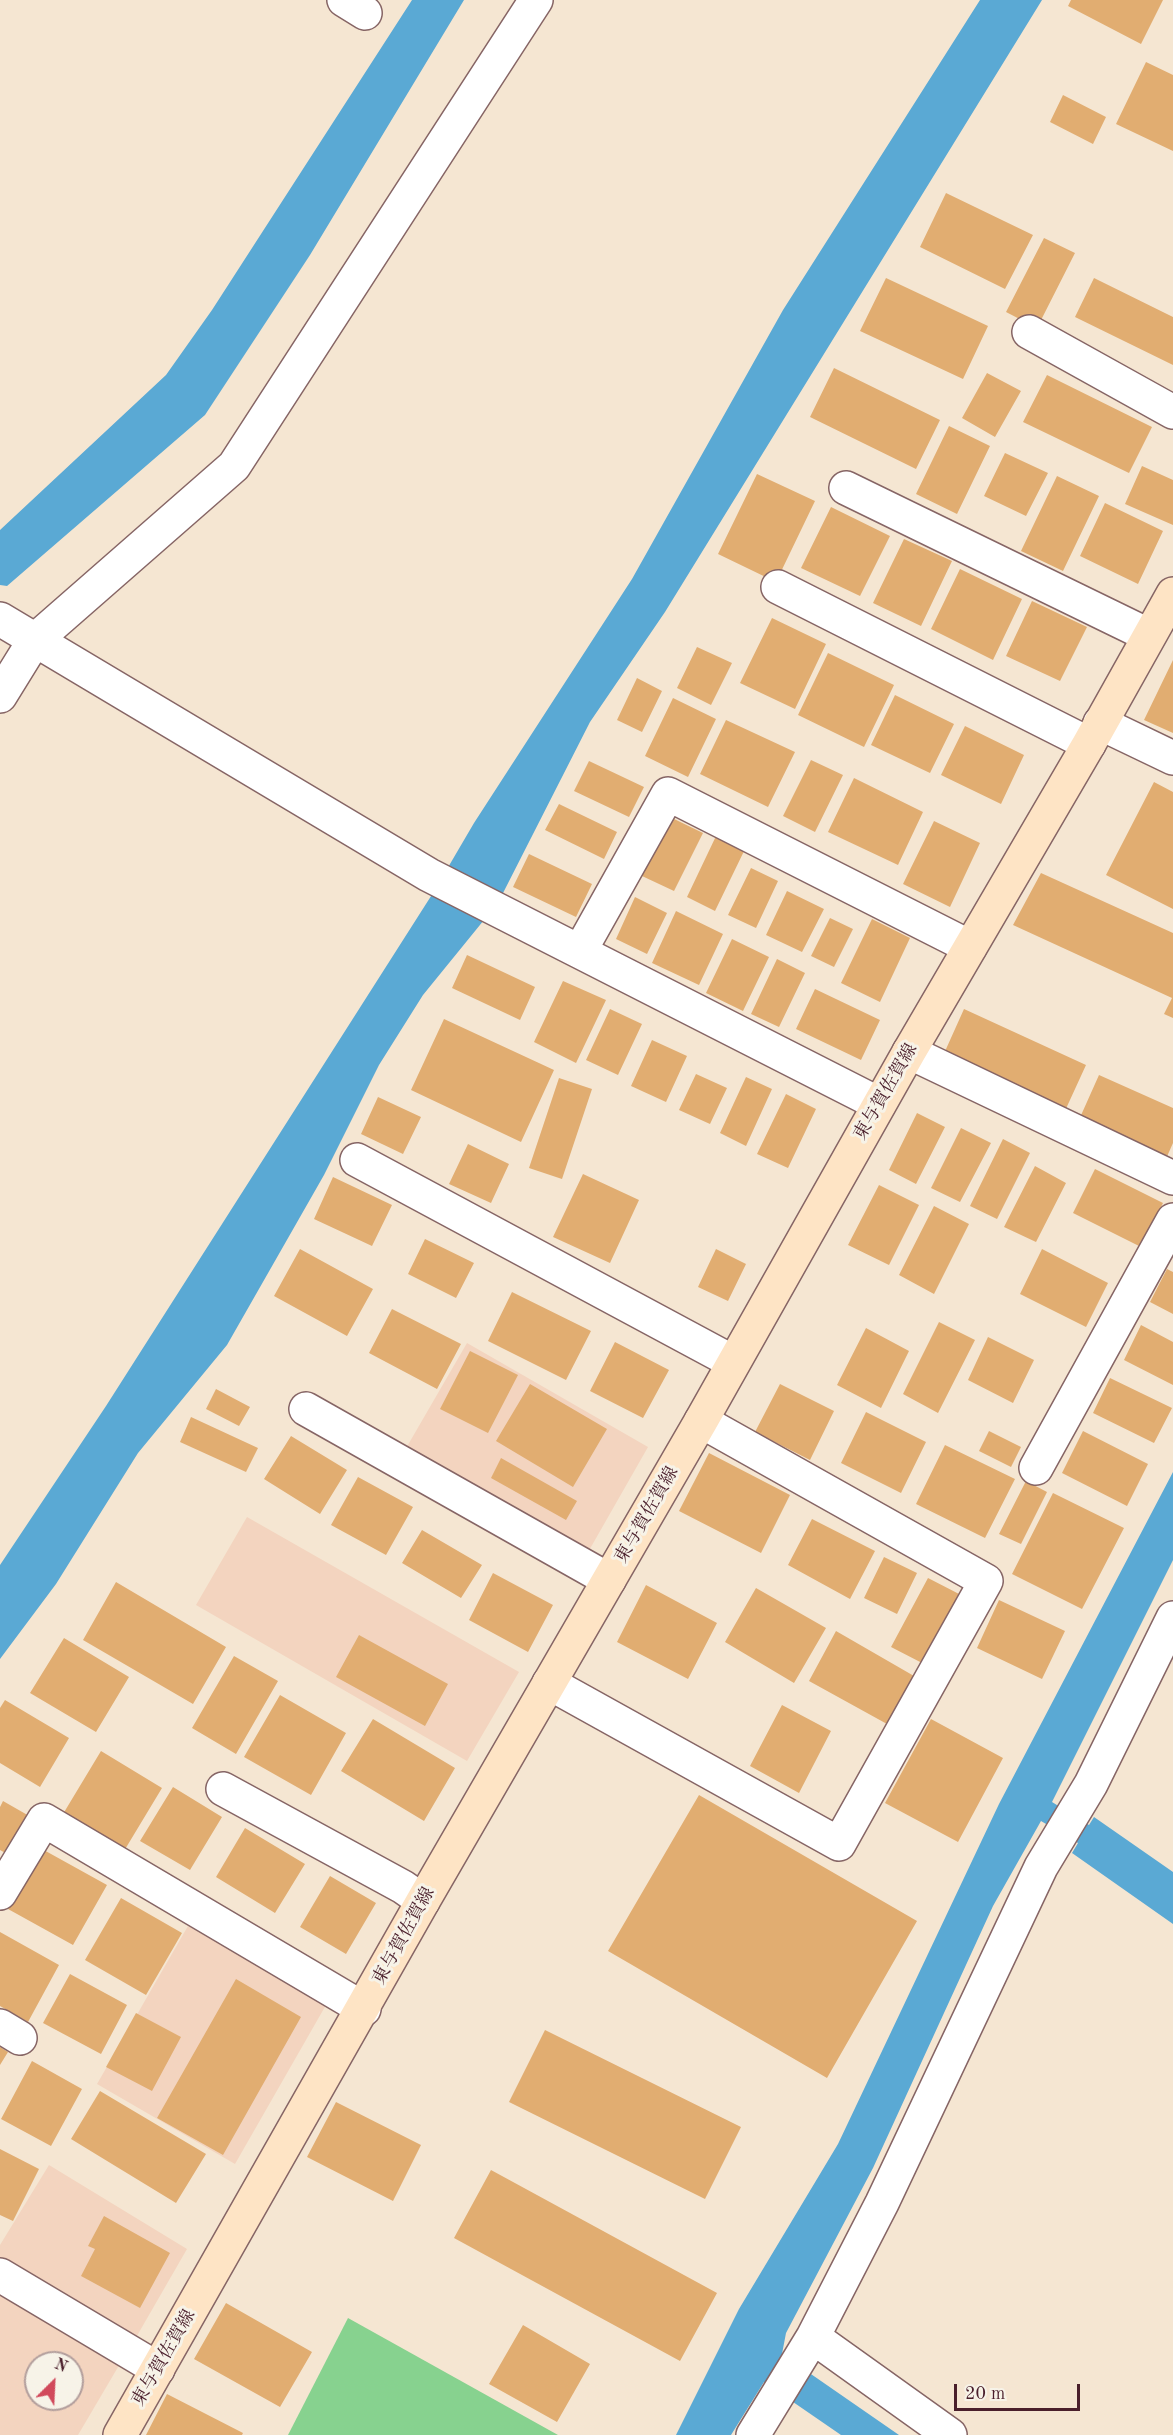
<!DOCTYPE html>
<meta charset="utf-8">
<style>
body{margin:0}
#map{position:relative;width:1173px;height:2435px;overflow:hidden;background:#f5e6d2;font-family:"Old Standard TT",serif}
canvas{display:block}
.north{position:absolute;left:24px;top:2351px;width:60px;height:60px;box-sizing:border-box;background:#f7f3e8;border:2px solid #b29e9c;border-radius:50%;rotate:24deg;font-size:16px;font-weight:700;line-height:24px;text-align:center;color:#4a1f2b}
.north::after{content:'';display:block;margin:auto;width:21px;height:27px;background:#d1495b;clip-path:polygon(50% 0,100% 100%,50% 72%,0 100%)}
.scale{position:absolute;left:954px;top:2384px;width:126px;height:27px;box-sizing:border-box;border:3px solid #4a1f2b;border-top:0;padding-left:8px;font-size:18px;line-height:21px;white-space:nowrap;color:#4a1f2b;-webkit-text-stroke:4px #f7f3e8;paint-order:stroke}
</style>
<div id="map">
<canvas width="1173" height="2435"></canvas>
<div class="north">N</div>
<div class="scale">20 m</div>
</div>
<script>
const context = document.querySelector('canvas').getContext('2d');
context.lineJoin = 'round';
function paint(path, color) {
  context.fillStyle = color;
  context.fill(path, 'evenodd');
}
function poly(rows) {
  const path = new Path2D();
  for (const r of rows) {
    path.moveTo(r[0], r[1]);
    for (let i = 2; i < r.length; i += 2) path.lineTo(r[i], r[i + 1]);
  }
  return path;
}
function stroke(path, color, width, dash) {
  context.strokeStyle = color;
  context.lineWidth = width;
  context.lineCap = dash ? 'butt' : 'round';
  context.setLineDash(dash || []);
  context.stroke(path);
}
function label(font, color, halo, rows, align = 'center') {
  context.font = font + ' "Old Standard TT","Noto Serif JP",serif';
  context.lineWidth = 6;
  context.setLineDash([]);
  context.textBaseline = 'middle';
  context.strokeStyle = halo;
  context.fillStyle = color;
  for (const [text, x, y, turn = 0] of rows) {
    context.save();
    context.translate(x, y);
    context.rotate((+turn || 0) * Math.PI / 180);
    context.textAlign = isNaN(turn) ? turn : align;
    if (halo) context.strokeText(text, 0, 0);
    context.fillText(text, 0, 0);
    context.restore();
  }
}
const built = poly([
 [467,1343,648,1447,587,1554,405,1450],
 [247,1517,519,1672,467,1761,196,1605],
 [188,1926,326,2005,235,2164,97,2084],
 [49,2165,187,2249,134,2341,0,2260,0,2245],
 [0,2292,121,2362,78,2435,0,2435],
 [36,2363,72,2363,72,2399,36,2399]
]);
const green = poly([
 [348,2318,558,2435,288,2435]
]);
const water = poly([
 [412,0,464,0,310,255,205,415,7,586,0,585,0,530,166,375,212,310],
 [980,0,1042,0,665,612,590,722,502,895,484,920,423,995,379,1065,324,1175,227,1345,138,1453,56,1584,0,1659,0,1565,106,1406,433,893,474,823,632,579,783,310],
 [1173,1472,1173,1560,1052,1802,1089,1825,1094,1817,1173,1872,1173,1924,1072,1853,1078,1843,1041,1821,993,1906,873,2168,786,2333,782,2354,899,2435,841,2435,764,2382,731,2435,676,2435,739,2309,838,2144,999,1804]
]);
const building = poly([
 [1071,0,1163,0,1141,44,1068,6],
 [1146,62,1173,75,1173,151,1116,124],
 [1063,95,1106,117,1093,144,1050,122],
 [946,193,1033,235,1005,289,920,247],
 [1044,238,1075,253,1037,328,1006,312],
 [886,278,988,326,963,379,860,331],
 [1094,278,1173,317,1173,365,1075,317],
 [834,368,940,420,916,469,810,417],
 [987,373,1021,391,995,437,962,418],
 [1047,375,1152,427,1129,473,1023,422],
 [949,426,990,446,957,514,916,494],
 [1005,453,1048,473,1026,516,984,496],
 [1142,466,1173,480,1173,525,1125,504],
 [757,474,815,501,776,582,718,554],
 [1057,476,1099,496,1063,571,1021,551],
 [1105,503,1163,531,1138,584,1080,556],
 [831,507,890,536,860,596,801,568],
 [904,539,952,561,921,626,873,603],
 [960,569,1022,599,993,660,931,629],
 [1032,601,1087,627,1060,681,1006,656],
 [772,618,826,644,795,709,740,683],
 [697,647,732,663,711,705,677,688],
 [828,653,894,685,864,747,798,715],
 [1173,660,1173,733,1144,720],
 [637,678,662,691,642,732,617,720],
 [895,695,954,724,930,773,871,745],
 [673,698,716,719,688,777,645,756],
 [726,720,795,752,768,807,700,774],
 [965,726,1024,755,1001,804,941,775],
 [811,760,843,775,815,832,783,816],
 [589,761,644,787,629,817,574,791],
 [854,778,923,812,898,865,828,832],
 [1154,782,1173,792,1173,909,1106,875],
 [559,804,617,832,604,859,545,830],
 [670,817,703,833,674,891,642,876],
 [934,821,980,843,950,907,903,884],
 [717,834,746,847,715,911,687,897],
 [529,854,592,884,576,917,513,887],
 [751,868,778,881,756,928,728,915],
 [1041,873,1173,933,1173,1018,1164,1014,1172,998,1013,925],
 [787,891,824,909,802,952,766,935],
 [635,897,667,913,647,954,616,939],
 [676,911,723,934,699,985,652,963],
 [830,918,853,929,834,967,811,956],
 [872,919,910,938,880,1002,841,983],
 [732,939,769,957,743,1011,706,993],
 [467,955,535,987,520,1020,452,988],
 [777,959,805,973,779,1027,751,1014],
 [563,981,606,1000,576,1063,534,1042],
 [815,989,880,1020,861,1060,796,1029],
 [610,1009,642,1024,618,1075,586,1060],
 [964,1009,1086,1065,1064,1113,942,1058],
 [444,1019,554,1070,521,1142,411,1090],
 [652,1040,687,1056,666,1102,631,1086],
 [696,1074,727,1088,710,1124,679,1110],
 [1099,1075,1173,1108,1173,1143,1165,1161,1078,1122],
 [746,1077,772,1089,746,1146,720,1133],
 [559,1078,592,1089,562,1179,529,1168],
 [786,1094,816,1109,788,1168,757,1154],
 [378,1097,421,1117,403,1154,361,1134],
 [917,1113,945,1127,916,1184,889,1170],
 [961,1128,991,1143,960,1202,931,1188],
 [1003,1139,1030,1153,997,1219,970,1206],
 [468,1144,509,1164,491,1203,449,1184],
 [1035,1166,1066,1183,1036,1242,1004,1227],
 [1095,1169,1163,1203,1141,1247,1073,1213],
 [583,1174,639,1200,610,1263,553,1237],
 [333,1177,392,1205,372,1246,314,1219],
 [879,1185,919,1205,889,1265,848,1245],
 [934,1206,969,1224,934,1294,899,1275],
 [425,1239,474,1263,456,1298,408,1274],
 [300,1249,373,1289,347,1336,274,1296],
 [716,1249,746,1264,728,1301,698,1287],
 [1042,1249,1108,1283,1086,1327,1020,1294],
 [1167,1269,1173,1272,1173,1314,1150,1302],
 [512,1292,591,1331,566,1380,488,1341],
 [392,1309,461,1344,437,1389,369,1353],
 [939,1322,975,1340,938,1413,903,1394],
 [1141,1325,1173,1342,1173,1385,1124,1360],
 [866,1328,909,1351,881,1408,837,1385],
 [988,1337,1034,1360,1013,1403,968,1380],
 [615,1342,669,1370,643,1418,590,1391],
 [470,1351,518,1375,488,1433,440,1409],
 [1110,1378,1172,1408,1154,1443,1093,1413],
 [530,1384,607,1429,573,1487,496,1441],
 [780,1384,834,1411,810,1460,755,1432],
 [216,1389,250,1407,239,1426,206,1409],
 [866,1412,926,1442,901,1493,841,1463],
 [191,1417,258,1448,246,1472,180,1442],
 [989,1431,1021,1447,1011,1467,979,1451],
 [1083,1431,1148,1464,1127,1506,1062,1473],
 [291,1436,347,1470,320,1514,264,1479],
 [945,1445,1015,1479,985,1538,916,1504],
 [709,1453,790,1495,761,1553,679,1511],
 [501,1458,577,1501,566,1520,491,1478],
 [358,1477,413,1507,386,1555,331,1525],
 [1026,1481,1047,1492,1021,1544,999,1534],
 [1053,1493,1124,1528,1082,1609,1012,1574],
 [812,1519,875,1551,850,1599,788,1565],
 [422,1530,482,1565,461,1598,402,1563],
 [884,1557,917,1573,897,1614,864,1598],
 [493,1573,553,1605,528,1652,469,1620],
 [928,1578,961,1595,924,1664,891,1647],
 [116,1582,226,1647,193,1704,83,1640],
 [646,1585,717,1623,688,1679,617,1642],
 [756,1588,826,1628,794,1683,725,1642],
 [999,1600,1065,1631,1042,1679,977,1648],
 [836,1631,914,1676,887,1724,809,1681],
 [359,1635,448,1684,425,1726,336,1677],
 [64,1638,129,1677,96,1732,30,1693],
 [234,1656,278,1681,236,1754,192,1728],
 [280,1695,346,1733,311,1795,244,1757],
 [5,1700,69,1738,40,1787,0,1763,0,1708],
 [782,1705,831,1731,799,1793,750,1766],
 [373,1719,455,1768,424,1821,341,1771],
 [931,1719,1003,1758,958,1842,885,1803],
 [101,1751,162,1788,124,1851,63,1814],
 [173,1787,222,1817,190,1870,140,1841],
 [699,1795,917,1921,827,2078,608,1951],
 [3,1801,31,1817,9,1855,0,1850,0,1807],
 [245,1828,305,1864,275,1913,216,1877],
 [42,1849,107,1885,73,1945,8,1909],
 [330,1876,376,1903,346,1954,300,1927],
 [121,1898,182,1933,146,1995,85,1960],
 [0,1932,59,1965,28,2022,0,2006],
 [70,1974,127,2005,101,2054,43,2023],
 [236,1979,301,2017,223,2155,157,2118],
 [136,2013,181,2037,152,2091,106,2067],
 [545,2030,741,2127,705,2199,509,2102],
 [0,2047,8,2052,0,2065],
 [32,2061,82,2089,51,2146,1,2119],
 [100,2091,206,2154,176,2203,71,2139],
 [336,2102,421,2145,393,2201,307,2157],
 [0,2149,39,2169,13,2221,0,2215],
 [491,2170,717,2293,680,2361,454,2238],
 [104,2216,170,2253,140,2308,81,2276,95,2249,88,2246],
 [226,2303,312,2352,280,2407,194,2359],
 [523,2325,590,2364,557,2422,489,2384],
 [167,2394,243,2433,242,2435,146,2435]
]);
const street = poly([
 [344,0,365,13],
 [1029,332,1173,412],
 [846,488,1148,635],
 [778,587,1089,744],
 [0,619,429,875,879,1104],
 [0,696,34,641,234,466,536,0],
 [1100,723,1173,758],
 [580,951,668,794,970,947],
 [909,1052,1173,1178],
 [357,1160,733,1362],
 [306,1409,609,1580],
 [1036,1468,1173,1220],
 [549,1683,839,1844,986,1581,701,1421],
 [223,1789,403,1887,423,1901],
 [0,1893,44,1820,364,2009],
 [0,2026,20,2038],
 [0,2275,158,2369],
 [813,2337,950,2435],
 [753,2435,813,2337,882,2203,1041,1867,1091,1784,1173,1618]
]);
const secondary = poly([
 [120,2435,423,1901,701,1421,909,1052,1089,744,1173,594]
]);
const streetNames = [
 ["東与賀佐賀線",886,1092,-60],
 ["東与賀佐賀線",647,1515,-60],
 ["東与賀佐賀線",404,1936,-61],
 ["東与賀佐賀線",164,2358,-60]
];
paint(built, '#f3d4bf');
paint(green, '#87d28f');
paint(water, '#5aa9d4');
paint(building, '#e1ad71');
stroke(street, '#866565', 36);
stroke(secondary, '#866565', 36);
stroke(street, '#fff', 33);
stroke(secondary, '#fee4c5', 33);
label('18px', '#4a1f2b', '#f7f3e8', streetNames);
</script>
